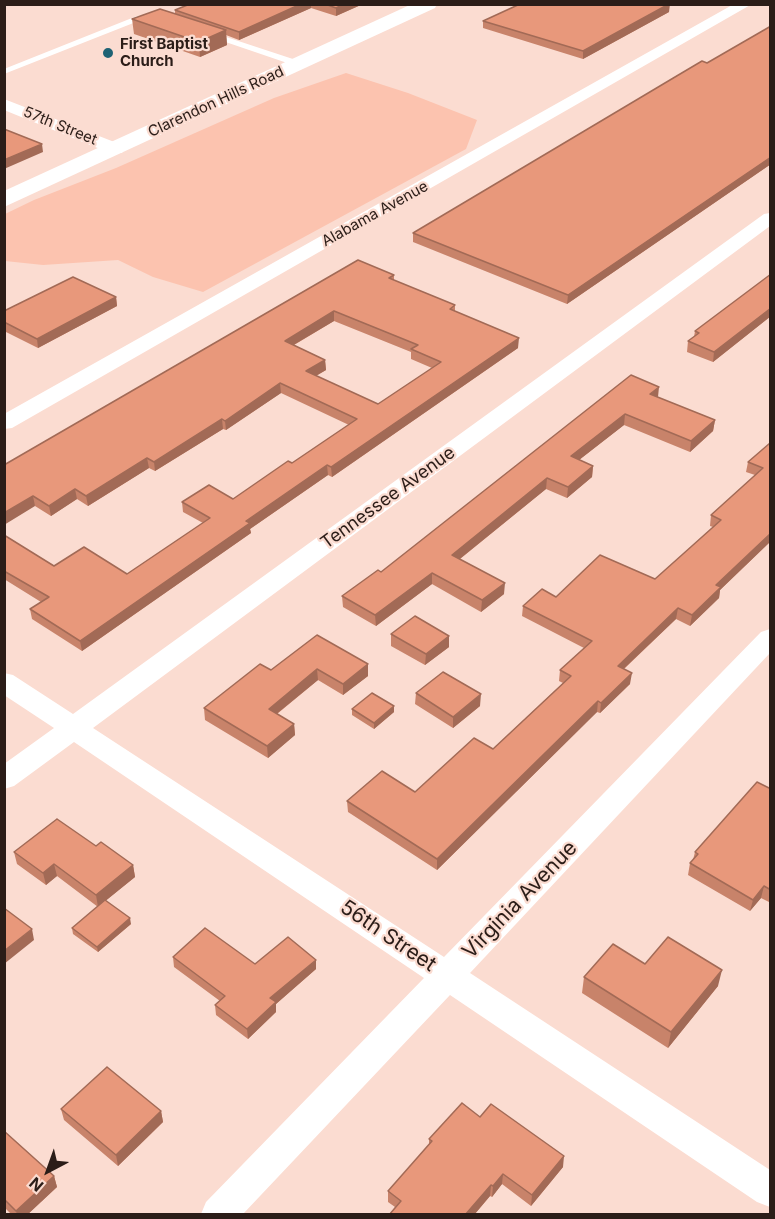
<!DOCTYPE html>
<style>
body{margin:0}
#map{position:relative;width:775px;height:1219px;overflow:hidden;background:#fbdcd1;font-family:Inter,sans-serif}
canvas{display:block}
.frame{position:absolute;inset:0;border:6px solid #2b1d18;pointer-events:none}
.north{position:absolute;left:18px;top:1141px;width:60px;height:60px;-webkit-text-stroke:4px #fbdcd1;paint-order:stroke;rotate:221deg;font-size:16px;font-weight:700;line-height:24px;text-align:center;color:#2b1d18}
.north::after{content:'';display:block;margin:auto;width:21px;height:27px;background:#2b1d18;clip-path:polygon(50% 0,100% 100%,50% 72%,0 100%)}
</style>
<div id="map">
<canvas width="775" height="1219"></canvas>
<div class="frame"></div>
<div class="north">N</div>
</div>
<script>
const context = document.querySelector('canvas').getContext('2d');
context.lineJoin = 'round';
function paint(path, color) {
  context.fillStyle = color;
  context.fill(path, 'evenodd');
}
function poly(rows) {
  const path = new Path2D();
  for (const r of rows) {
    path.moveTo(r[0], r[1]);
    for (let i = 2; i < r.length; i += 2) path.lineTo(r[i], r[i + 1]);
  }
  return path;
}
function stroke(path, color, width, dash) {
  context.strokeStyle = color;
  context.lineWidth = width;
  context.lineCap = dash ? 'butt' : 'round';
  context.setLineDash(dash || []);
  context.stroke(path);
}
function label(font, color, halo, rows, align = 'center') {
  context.font = font + ' Inter,sans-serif';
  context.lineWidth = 4.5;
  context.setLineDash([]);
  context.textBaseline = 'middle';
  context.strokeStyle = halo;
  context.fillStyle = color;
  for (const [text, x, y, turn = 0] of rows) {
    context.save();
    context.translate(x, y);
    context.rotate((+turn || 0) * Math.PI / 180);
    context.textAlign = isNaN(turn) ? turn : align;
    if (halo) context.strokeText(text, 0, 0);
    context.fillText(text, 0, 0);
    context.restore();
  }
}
const green = poly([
 [346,73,408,93,477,120,466,149,203,292,153,277,118,260,43,265,5,261,5,214,34,200,116,168,274,98]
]);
const lane = poly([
 [149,15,152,15,152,19,141,20,4,74,4,69,137,16,149,15],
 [211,32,302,62,303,64,296,66,208,36,207,34,211,32]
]);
const street = poly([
 [734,4,752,4,12,428,4,429,4,414,734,4],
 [4,99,122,145,124,149,122,153,110,153,4,110,4,99],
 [770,213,770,226,93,728,444,957,761,632,770,629,770,653,470,973,770,1170,770,1207,757,1202,450,995,243,1214,201,1214,206,1202,424,978,74,742,14,786,4,789,4,764,54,728,4,695,4,673,13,675,73,714,764,214,770,213]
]);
const secondary = poly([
 [412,4,437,4,435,8,4,207,4,191,412,4]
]);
const wall = poly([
 [190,4,363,4,336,16,311,8,239,40,226,35,227,45,200,57,134,34,132,19,175,13,175,10],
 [669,12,583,59,483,28,483,21],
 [771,26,771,164,567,304,413,242,413,233],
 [771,274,771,316,713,362,687,352,688,341,694,337,695,331],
 [394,275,394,281,455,305,455,311,518,348,332,477,328,475,250,529,251,533,82,651,32,619,30,609,41,602,4,579,4,535,54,566,127,574,203,523,183,512,182,502,233,499,292,463,349,425,281,393,226,430,223,429,155,471,149,468,88,506,77,499,51,516,35,506,4,465],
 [334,321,411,352,411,359,432,368,378,404,316,376,326,370,325,360,294,345],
 [116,297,117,306,38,348,4,331,4,311],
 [631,375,657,397,715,420,713,431,690,452,624,425,579,460,593,466,592,477,567,498,546,489,460,559,504,594,481,612,432,584,376,626,343,607,342,596,381,572],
 [771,443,771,541,720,590,719,598,690,626,676,619,624,669,630,684,600,713,597,712,437,870,348,812,347,801,415,792,493,749,563,683,559,681,560,670,584,648,522,616,523,606,556,597,655,579,713,527,710,526,711,515,755,475,746,472,748,462],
 [391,634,449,636,449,647,425,665,391,646],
 [317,635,368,676,343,695,318,680,277,714,294,724,295,735,268,758,205,720,204,708,271,670],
 [416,693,480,706,453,728,415,704],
 [352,709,394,712,374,729,352,715],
 [771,789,771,903,761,898,750,911,688,875,690,863,693,860,695,852],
 [96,846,133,865,135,877,105,901,131,924,98,952,73,934,72,928,98,907,57,876,46,885,17,864,14,852],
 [173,957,255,964,316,969,276,1004,276,1012,248,1039,216,1015,215,1005,220,1001,174,967],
 [645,964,718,986,668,1048,582,993,584,977],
 [61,1109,161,1111,163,1122,118,1166,64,1120],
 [480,1117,563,1167,531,1206,502,1184,492,1197,490,1196,474,1215,389,1215,395,1207,388,1202,388,1191,429,1145,429,1139],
 [4,1131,54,1176,57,1187,27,1215,12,1215,4,1207]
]);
const shadedWall = poly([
 [301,4,311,4,311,8,239,40,239,32],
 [344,4,363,4,336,16,336,8],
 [669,4,670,4,669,12,583,59,583,51],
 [226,30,227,45,200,57,199,42],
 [42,144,43,152,4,169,4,160],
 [771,157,771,164,567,304,568,295],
 [116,297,117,306,38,348,37,339],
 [771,308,771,316,713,362,714,352],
 [334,311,334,321,285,350,285,341],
 [519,338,518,348,332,477,331,467],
 [325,360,326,370,307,381,306,371],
 [280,383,281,393,226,430,225,421],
 [659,387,658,397,650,394],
 [625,414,624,425,570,467,571,456],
 [222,419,223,429,155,471,154,462],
 [715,420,713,431,690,452,691,441],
 [147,458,149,468,88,506,86,496],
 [327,465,328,475,250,529,251,533,82,651,80,641,246,521],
 [593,466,592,477,567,498,568,487],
 [547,478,546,489,451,566,452,555],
 [75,489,77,499,51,516,49,506],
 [33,496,35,506,4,525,4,513],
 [771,533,771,541,720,590,719,598,690,626,692,615,716,585],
 [432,573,432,584,376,626,375,615],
 [505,583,504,594,481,612,482,600],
 [678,608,676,619,616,676,618,666],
 [449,636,449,647,425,665,426,654],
 [368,664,368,676,343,695,343,684],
 [317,669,318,680,269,720,269,709],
 [632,673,630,684,600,713,601,703],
 [481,694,480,706,453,728,453,717],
 [598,701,597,712,437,870,437,859],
 [394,706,394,712,374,729,374,723],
 [294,724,295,735,268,758,267,746],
 [54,864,57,876,46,885,43,873],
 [133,865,135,877,98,907,96,895],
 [764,886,761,898,750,911,753,900],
 [130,918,131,924,98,952,97,947],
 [32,929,34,940,4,964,4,951],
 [316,960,316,969,276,1004,276,1012,248,1039,247,1029,270,998],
 [722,970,718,986,668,1048,671,1032],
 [161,1111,163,1122,118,1166,116,1155],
 [564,1156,563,1167,531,1206,532,1195],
 [503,1174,502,1184,492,1197,493,1186],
 [54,1176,57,1187,27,1215,17,1215,16,1211],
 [491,1185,490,1196,474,1215,465,1215]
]);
const building = poly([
 [190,4,301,4,239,32,175,10,190,4],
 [325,4,344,4,336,8,325,4],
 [520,4,669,4,583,51,483,21,520,4],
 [160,9,226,30,199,42,132,19,160,9],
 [771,26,771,157,568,295,413,233,675,77,702,61,707,63,771,26],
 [4,129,42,144,4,160,4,129],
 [358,260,394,275,389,278,455,305,450,309,519,338,331,467,327,465,246,521,250,523,80,641,30,609,49,597,4,571,4,535,54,566,84,547,127,574,210,518,182,502,209,485,233,499,288,461,292,463,357,419,280,383,225,421,222,419,154,462,147,458,86,496,75,489,49,506,33,496,4,513,4,465,358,260],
 [334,311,418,345,411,349,441,362,378,404,306,371,325,360,285,341,334,311],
 [771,274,771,308,714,352,688,341,699,333,695,331,771,274],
 [73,277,116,297,37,339,4,322,4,311,73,277],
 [631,375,659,387,650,394,715,420,691,441,625,414,571,456,593,466,568,487,547,478,452,555,505,583,482,600,432,573,375,615,342,596,378,570,381,572,631,375],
 [771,443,771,533,716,585,721,587,692,615,678,608,618,666,632,673,601,703,598,701,437,859,347,801,382,771,415,792,474,738,493,749,571,676,560,670,592,641,523,606,542,589,556,597,600,555,655,579,721,520,711,515,763,468,748,462,770,443,771,443],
 [415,616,449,636,426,654,391,634,415,616],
 [317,635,368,664,343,684,317,669,269,709,294,724,267,746,204,708,260,664,271,670,317,635],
 [443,672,481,694,453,717,416,693,443,672],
 [372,693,394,706,374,723,352,709,372,693],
 [757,782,771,789,771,890,764,886,753,900,690,863,698,854,695,852,757,782],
 [57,819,96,846,101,842,133,865,96,895,54,864,43,873,14,852,57,819],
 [105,900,130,918,97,947,72,928,105,900],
 [4,908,32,929,4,951,4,908],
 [205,928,255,964,288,937,316,960,270,998,276,1002,247,1029,215,1005,225,996,173,957,205,928],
 [668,937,722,970,671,1032,584,977,613,944,645,964,668,937],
 [107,1067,161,1111,116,1155,61,1109,107,1067],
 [462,1103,480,1117,491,1104,564,1156,532,1195,503,1174,493,1186,491,1185,465,1215,389,1215,401,1201,388,1191,432,1141,429,1139,462,1103],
 [4,1131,54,1176,16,1211,4,1199,4,1131]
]);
const markers = [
 [108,53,6,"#1e6274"]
];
const farPoinames = [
 ["First Baptist",120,44],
 ["Church",120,61]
];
const farStreetnames = [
 ["Clarendon Hills Road",216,102,-25],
 ["57th Street",60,126,22],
 ["Alabama Avenue",375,214,-29]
];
const streetNames = [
 ["Tennessee Avenue",388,498,-36]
];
const nearStreetnames = [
 ["Virginia Avenue",520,900,-46],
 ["56th Street",388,936,34]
];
paint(green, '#fcc3af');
paint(lane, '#fff');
paint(street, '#fff');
paint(secondary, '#fff');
paint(wall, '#c8836a');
paint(shadedWall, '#a26a56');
paint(building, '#e8987b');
stroke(building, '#a26a56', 1.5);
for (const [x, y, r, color] of markers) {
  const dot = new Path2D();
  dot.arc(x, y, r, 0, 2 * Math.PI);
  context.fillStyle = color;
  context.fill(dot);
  stroke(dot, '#fbdcd1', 2);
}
label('bold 15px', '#2b1d18', '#fbdcd1', farPoinames, 'left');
label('15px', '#2b1d18', '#fbdcd1', farStreetnames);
label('18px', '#2b1d18', '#fbdcd1', streetNames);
label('21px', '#2b1d18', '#fbdcd1', nearStreetnames);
</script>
